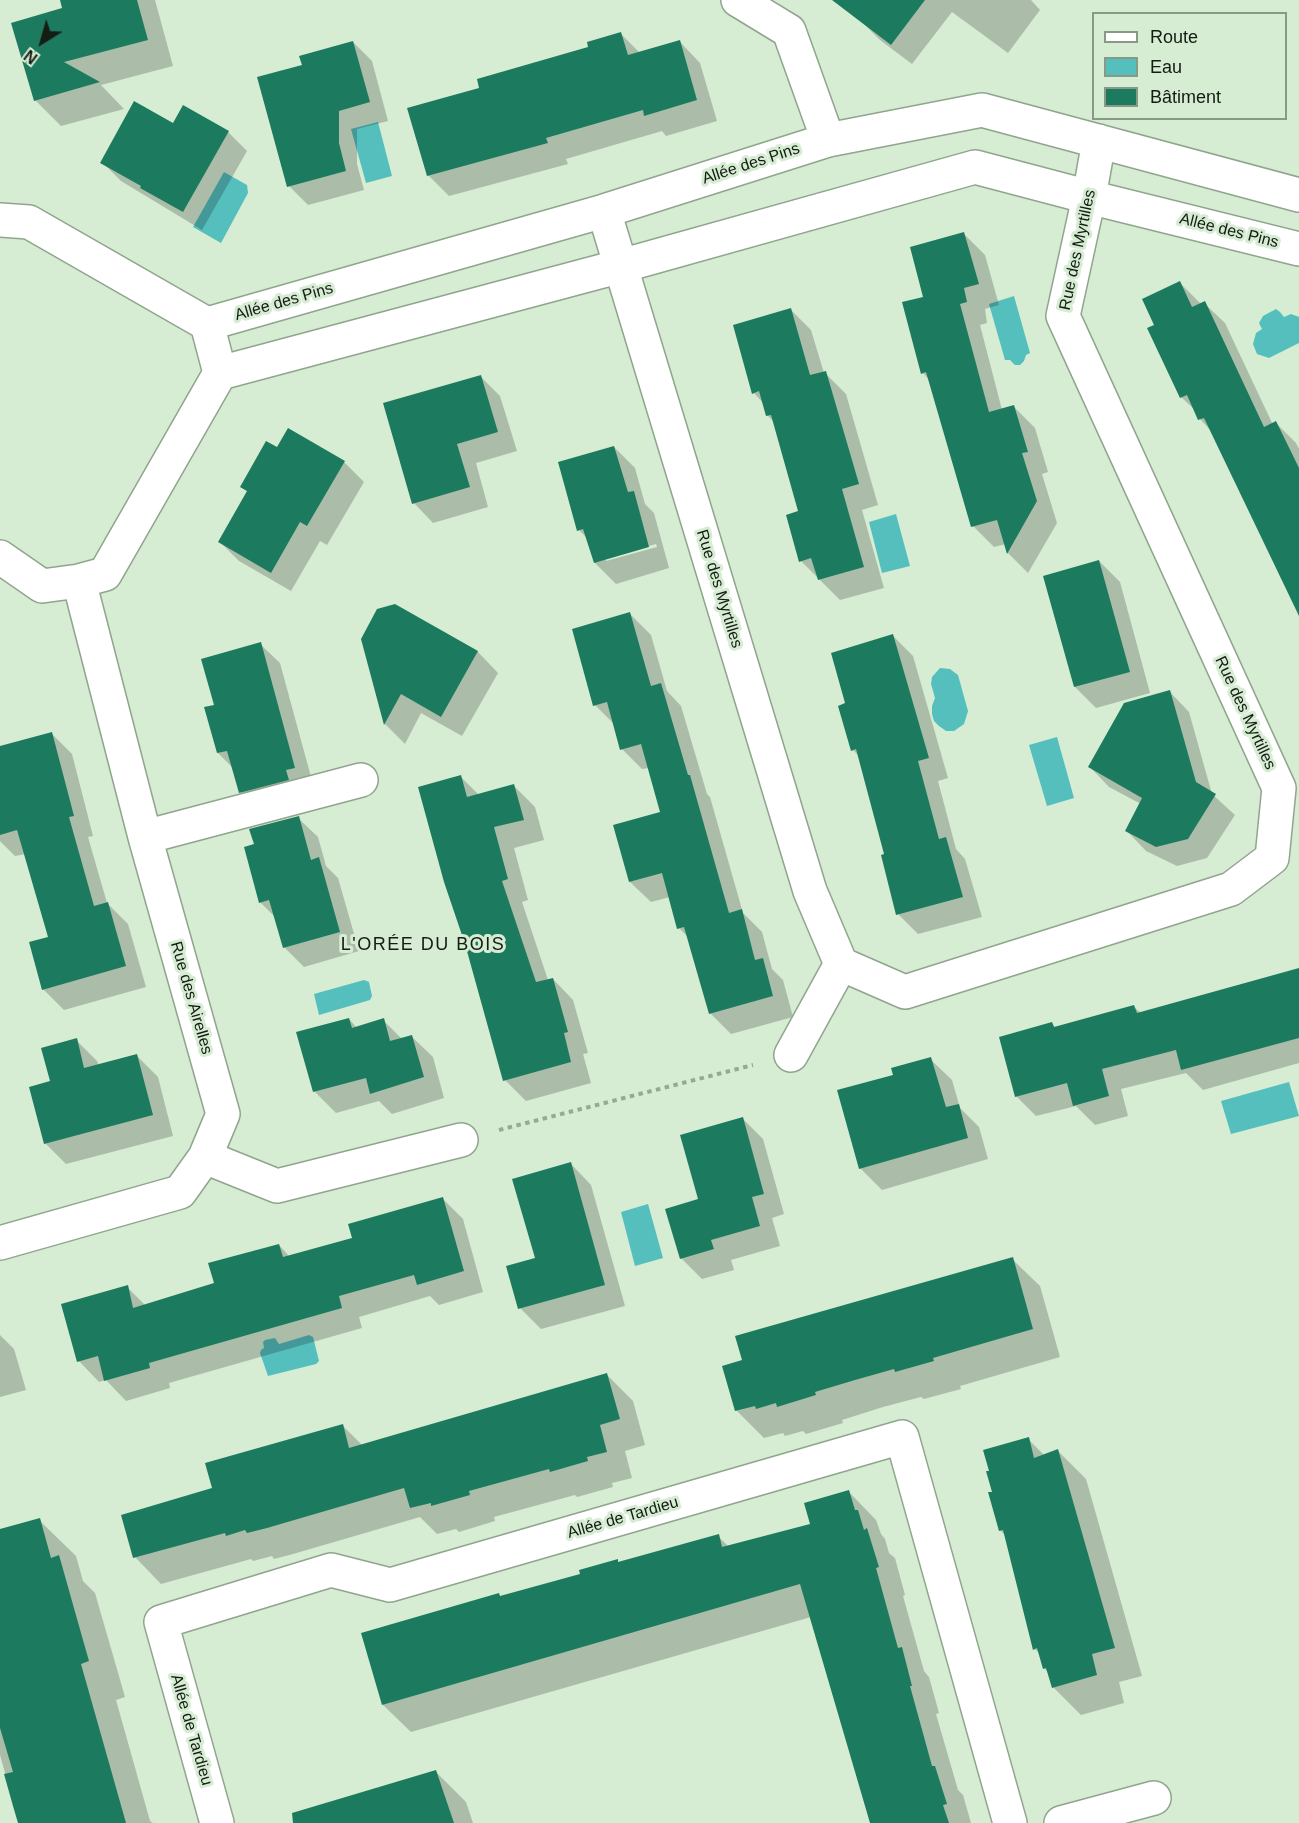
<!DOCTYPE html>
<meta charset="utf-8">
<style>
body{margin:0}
#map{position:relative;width:1299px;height:1823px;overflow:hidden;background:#d6ecd3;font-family:Arial,sans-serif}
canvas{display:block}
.legend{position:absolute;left:1092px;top:12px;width:195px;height:108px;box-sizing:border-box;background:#d6ecd3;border:2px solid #889986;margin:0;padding:8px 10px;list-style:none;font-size:18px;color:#141c13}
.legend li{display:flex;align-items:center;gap:12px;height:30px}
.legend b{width:30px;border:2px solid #889986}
.north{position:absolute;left:12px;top:12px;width:60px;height:60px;-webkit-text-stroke:4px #d6ecd3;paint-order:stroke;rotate:217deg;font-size:16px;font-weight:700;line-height:24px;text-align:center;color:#141c13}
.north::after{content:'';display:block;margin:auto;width:21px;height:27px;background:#141c13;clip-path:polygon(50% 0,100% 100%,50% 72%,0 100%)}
</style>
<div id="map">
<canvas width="1299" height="1823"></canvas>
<ul class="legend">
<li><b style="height:8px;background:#fff"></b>Route</li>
<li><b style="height:16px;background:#55bfbd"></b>Eau</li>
<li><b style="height:16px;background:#1c7b5e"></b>Bâtiment</li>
</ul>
<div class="north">N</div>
</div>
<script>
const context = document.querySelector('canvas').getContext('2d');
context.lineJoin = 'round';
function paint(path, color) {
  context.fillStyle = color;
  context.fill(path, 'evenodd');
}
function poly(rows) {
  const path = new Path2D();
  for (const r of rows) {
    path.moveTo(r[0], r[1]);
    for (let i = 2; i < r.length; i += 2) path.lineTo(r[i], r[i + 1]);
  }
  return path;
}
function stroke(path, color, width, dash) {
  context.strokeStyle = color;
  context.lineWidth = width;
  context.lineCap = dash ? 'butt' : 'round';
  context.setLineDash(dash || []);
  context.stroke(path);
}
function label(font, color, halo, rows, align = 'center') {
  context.font = font + ' Arial,sans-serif';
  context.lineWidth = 6;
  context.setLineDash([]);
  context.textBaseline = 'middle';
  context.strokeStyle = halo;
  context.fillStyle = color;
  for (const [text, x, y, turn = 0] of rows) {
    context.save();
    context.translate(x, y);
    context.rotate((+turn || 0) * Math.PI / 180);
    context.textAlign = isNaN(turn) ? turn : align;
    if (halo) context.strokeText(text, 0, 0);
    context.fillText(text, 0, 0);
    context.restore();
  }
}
const water = poly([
 [378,122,392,176,366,183,351,129],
 [224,172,247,185,248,193,221,243,193,227],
 [1014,296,1030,353,1026,355,1024,361,1020,365,1015,365,1010,360,1005,360,989,304],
 [1276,309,1280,312,1284,317,1291,314,1299,317,1299,343,1269,358,1257,354,1253,344,1256,333,1262,329,1259,323,1263,316],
 [896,514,910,566,882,573,869,522],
 [940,668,950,669,958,675,968,711,964,724,954,731,946,731,939,726,934,721,932,714,932,706,935,698,931,684,932,677],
 [1057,737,1074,798,1047,806,1029,745],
 [364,980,369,982,372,996,370,1000,319,1015,314,994],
 [1289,1082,1299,1116,1231,1134,1221,1101],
 [648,1204,663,1258,635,1266,621,1212],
 [309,1335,313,1337,319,1361,316,1364,268,1376,260,1353,261,1350,264,1348,263,1342,265,1340,275,1338,279,1344]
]);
const shadow = poly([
 [70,0,155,0,173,66,101,85,124,109,61,126,35,100,64,9],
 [874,0,1031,0,1040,10,1008,53,952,12,912,64,880,40,859,19],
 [621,34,640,53,680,42,700,63,717,121,666,136,662,131,566,159,568,164,449,196,428,175,481,89,590,48],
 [353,42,372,61,388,121,357,129,357,164,364,190,308,205,289,186,304,66],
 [174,125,228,132,247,151,202,230,121,181,102,162],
 [964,234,985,255,999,305,985,309,987,323,980,325,1002,410,1014,407,1035,428,1048,472,1042,474,1057,523,1028,573,1008,553,1006,544,994,547,973,526,930,381,923,373,925,298],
 [1180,283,1201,304,1204,303,1225,323,1273,425,1276,423,1296,443,1299,449,1299,613,1212,432,1200,419,1196,411,1181,397,1156,326],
 [790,309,811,330,824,373,825,373,846,394,878,505,862,510,884,588,840,600,801,561,800,512,775,423,767,415,764,404,754,393],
 [481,377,500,396,517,451,476,463,488,507,433,523,414,503],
 [288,430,344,462,364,482,327,545,320,541,291,591,239,561,220,542,248,492,242,487,278,449],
 [614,447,635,468,645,504,654,513,669,568,616,584,595,563,588,539,579,530],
 [656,544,657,547,606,561,606,558],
 [1099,561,1120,582,1150,693,1096,708,1075,687,1045,577],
 [395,606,478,652,498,673,462,736,421,713,405,744,385,724,362,639],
 [630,614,651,635,667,691,681,706,707,794,710,797,743,913,762,932,772,969,783,980,793,1017,731,1034,710,1013,689,938,679,928,670,897,651,902,630,882,661,813,649,768,642,769,622,749,615,725,595,705],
 [893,636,913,656,948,778,938,781,956,849,965,859,982,917,918,934,898,914,886,855,859,756,853,750,847,704],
 [260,644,280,663,314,788,260,812,241,792,234,769,218,753,216,706],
 [1170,692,1189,712,1212,794,1235,815,1207,858,1177,866,1146,851,1127,831,1141,804,1109,787,1090,767],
 [52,734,72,754,93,836,88,837,107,903,128,924,146,987,64,1010,43,989,49,938,26,854,15,856,0,841,0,747],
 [461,777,479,795,514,786,535,807,544,840,514,848,528,900,522,902,548,980,553,979,573,1000,588,1053,583,1054,591,1083,526,1101,505,1080],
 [298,818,318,837,326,866,338,878,359,951,304,967,284,947,276,918,260,902,256,845],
 [1299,970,1299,1063,1203,1090,1186,1073,1121,1089,1128,1116,1095,1125,1076,1106,1036,1116,1016,1096,1052,1024,1056,1028,1134,1007,1141,1013],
 [349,1019,357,1028,383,1020,402,1039,411,1036,433,1057,444,1098,392,1114,379,1101,336,1113,315,1092,298,1033],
 [76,1040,97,1061,99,1066,137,1056,158,1077,173,1136,66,1164,45,1143,52,1082],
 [930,1059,952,1080,960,1108,979,1127,988,1159,882,1190,860,1168,894,1076],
 [742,1118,763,1139,784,1214,772,1218,780,1246,731,1260,734,1270,702,1279,681,1258,700,1201],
 [571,1164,591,1185,625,1306,541,1329,520,1308],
 [442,1198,463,1219,483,1292,439,1305,430,1296,359,1317,362,1328,169,1383,170,1388,126,1401,106,1380,99,1382,79,1361,127,1287,146,1306,216,1284,279,1245,290,1257,354,1239],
 [1012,1259,1040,1286,1060,1357,960,1386,961,1389,924,1399,921,1397,883,1407,842,1420,843,1423,806,1434,803,1431,785,1436,783,1433,764,1438,736,1410,744,1362],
 [0,1335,14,1349,26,1390,0,1397],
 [607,1375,633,1401,645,1445,625,1451,632,1478,612,1483,613,1487,577,1497,575,1495,494,1517,495,1521,459,1532,456,1529,437,1534,420,1517,293,1554,274,1559,272,1556,253,1561,251,1559,161,1584,135,1557,214,1489,343,1426,362,1445],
 [1028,1439,1045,1456,1058,1451,1086,1479,1142,1676,1119,1682,1124,1703,1081,1715,1053,1687,1049,1673,1044,1668,1040,1654,1035,1649,1006,1536,1000,1530,993,1493],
 [849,1492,876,1520,881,1534,885,1539,889,1553,895,1558,905,1595,903,1596,924,1671,929,1677,939,1713,936,1714,958,1790,963,1795,971,1823,871,1823,811,1617,411,1732,383,1705,501,1598,581,1575,617,1561,619,1563,718,1536,729,1547,812,1525],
 [39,1520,76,1556,83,1581,95,1593,125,1697,116,1700,150,1821,153,1823,19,1823,0,1755,0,1531],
 [436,1772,466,1802,473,1823,327,1823]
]);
const building = poly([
 [60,0,137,0,148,40,64,62,100,82,34,101,11,23,62,8],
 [832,0,925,0,891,45],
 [621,32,628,55,680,40,697,100,644,116,643,110,546,138,548,143,427,176,407,108,479,88,477,79,588,47,587,42],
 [353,41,370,102,339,111,339,143,346,171,287,187,257,77,302,65,299,56],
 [134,101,173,123,183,105,229,131,183,212,140,188,141,186,100,163],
 [964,232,979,284,964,288,967,302,960,304,989,412,1014,405,1028,452,1022,453,1037,501,1007,554,997,520,971,527,926,372,921,374,902,302,923,297,910,247],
 [1180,281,1192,307,1205,301,1264,427,1276,421,1299,468,1299,616,1204,418,1198,420,1187,395,1180,398,1147,328,1154,325,1142,299],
 [791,308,810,375,826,371,859,484,842,489,864,567,818,580,811,558,799,562,786,515,798,511,771,415,766,416,759,391,752,394,733,325],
 [481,375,498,432,457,444,470,487,412,504,383,403],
 [288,428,345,461,307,526,300,522,271,573,218,542,247,491,240,487,266,441,277,447],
 [614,446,628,492,634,491,649,547,594,563,583,529,577,531,558,462],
 [1099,560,1130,672,1074,687,1043,576],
 [395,604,478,651,441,717,401,694,384,725,361,639,377,609],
 [630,612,651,686,661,683,688,775,690,775,729,913,742,909,755,960,763,958,773,996,709,1014,684,927,677,929,662,873,629,882,613,825,660,812,641,744,620,750,607,702,593,706,572,629],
 [893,634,929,758,918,761,939,839,946,837,963,897,896,915,881,855,884,854,856,749,851,751,838,706,845,703,831,653],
 [261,642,295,768,286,770,289,780,239,793,227,751,217,753,204,707,214,705,201,659],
 [1170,690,1196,782,1216,794,1188,839,1156,847,1125,831,1142,798,1088,767,1124,703],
 [52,732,74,816,69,817,94,906,108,902,126,966,42,990,29,942,48,937,17,830,0,835,0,746],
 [461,775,467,797,514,784,524,820,494,827,508,879,502,881,536,982,553,978,568,1032,564,1033,571,1062,503,1081,465,944,444,882,418,787],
 [299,816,311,860,319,857,340,932,283,948,269,900,259,903,244,847,254,844,249,829],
 [1299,968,1299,1038,1181,1070,1176,1050,1102,1069,1109,1096,1073,1106,1067,1083,1015,1097,999,1037,1052,1022,1054,1027,1134,1005,1137,1013],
 [349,1018,352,1028,384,1018,390,1041,412,1035,424,1077,370,1094,366,1078,313,1092,296,1032],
 [77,1038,84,1068,137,1054,153,1115,44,1144,29,1087,50,1081,41,1048],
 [931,1057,946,1107,959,1104,968,1138,859,1169,837,1090,893,1075,891,1068],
 [743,1117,764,1194,752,1197,760,1226,711,1240,714,1249,680,1259,665,1209,698,1199,680,1135],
 [571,1162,605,1285,518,1309,506,1266,535,1258,512,1179],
 [443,1197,464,1271,417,1285,414,1275,339,1296,342,1308,149,1363,150,1368,104,1381,98,1356,77,1362,61,1304,128,1285,133,1308,214,1283,208,1263,279,1244,283,1257,352,1238,348,1224],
 [1013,1257,1033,1329,933,1358,934,1361,895,1372,894,1369,855,1380,815,1392,816,1395,777,1407,776,1403,756,1409,755,1406,735,1411,722,1366,742,1360,735,1336],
 [607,1373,620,1419,600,1425,607,1452,587,1457,588,1461,550,1472,549,1469,469,1491,470,1495,431,1506,431,1503,410,1508,404,1488,267,1528,247,1533,245,1530,226,1536,225,1533,133,1558,121,1515,212,1488,205,1463,343,1424,349,1448],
 [1029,1437,1034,1458,1058,1449,1115,1648,1092,1654,1097,1675,1052,1688,1046,1668,1043,1669,1037,1648,1033,1650,1003,1530,999,1531,988,1492,992,1492,986,1471,989,1471,983,1450],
 [849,1490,855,1510,858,1510,864,1530,867,1528,879,1567,876,1568,898,1648,902,1647,912,1686,910,1686,932,1766,935,1766,947,1804,943,1805,949,1823,870,1823,800,1584,382,1705,361,1633,499,1593,500,1596,580,1574,579,1570,618,1559,618,1562,719,1534,722,1547,810,1524,804,1503],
 [40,1518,51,1558,59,1555,83,1640,89,1661,81,1664,126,1823,18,1823,13,1806,4,1774,13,1772,0,1728,0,1529],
 [436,1770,454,1823,293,1823,292,1813]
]);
const path = poly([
 [499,1130,753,1065]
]);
const minor = poly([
 [738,0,789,31,828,140],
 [604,211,810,891,841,964,905,992,1231,889,1272,858,1279,788,1063,316,1089,197,1099,141],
 [0,220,29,222,207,324,220,373,105,574,79,581,42,586,0,557],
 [207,324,604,211,828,140,982,110,1299,195],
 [220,373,621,266,975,167,1089,197,1299,249],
 [145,837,361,780],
 [791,1055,841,964],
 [205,1157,277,1186,461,1140],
 [0,1243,180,1192,205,1157,223,1114,145,837,79,581],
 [217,1823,161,1622,331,1570,390,1585,902,1437,1010,1823],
 [1061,1823,1154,1798]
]);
const streetNames = [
 ["Allée des Pins",751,164,-18],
 ["Allée des Pins",1229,231,14],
 ["Rue des Myrtilles",1078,250,-78],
 ["Allée des Pins",284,302,-16],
 ["Rue des Myrtilles",719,589,73],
 ["Rue des Myrtilles",1245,713,65],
 ["Rue des Airelles",191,998,74],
 ["Allée de Tardieu",623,1518,-16],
 ["Allée de Tardieu",191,1730,74]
];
const neighbourhoodNames = [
 ["L'ORÉE DU BOIS",423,945]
];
paint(water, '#55bfbd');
paint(shadow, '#0003');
paint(building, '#1c7b5e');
stroke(minor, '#90a58d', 36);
stroke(path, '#97a995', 4, [4.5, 4.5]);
stroke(minor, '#fff', 33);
label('16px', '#141c13', '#d6ecd3', streetNames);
context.letterSpacing = '1.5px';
label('18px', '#141c13', '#d6ecd3', neighbourhoodNames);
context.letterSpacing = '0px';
</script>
